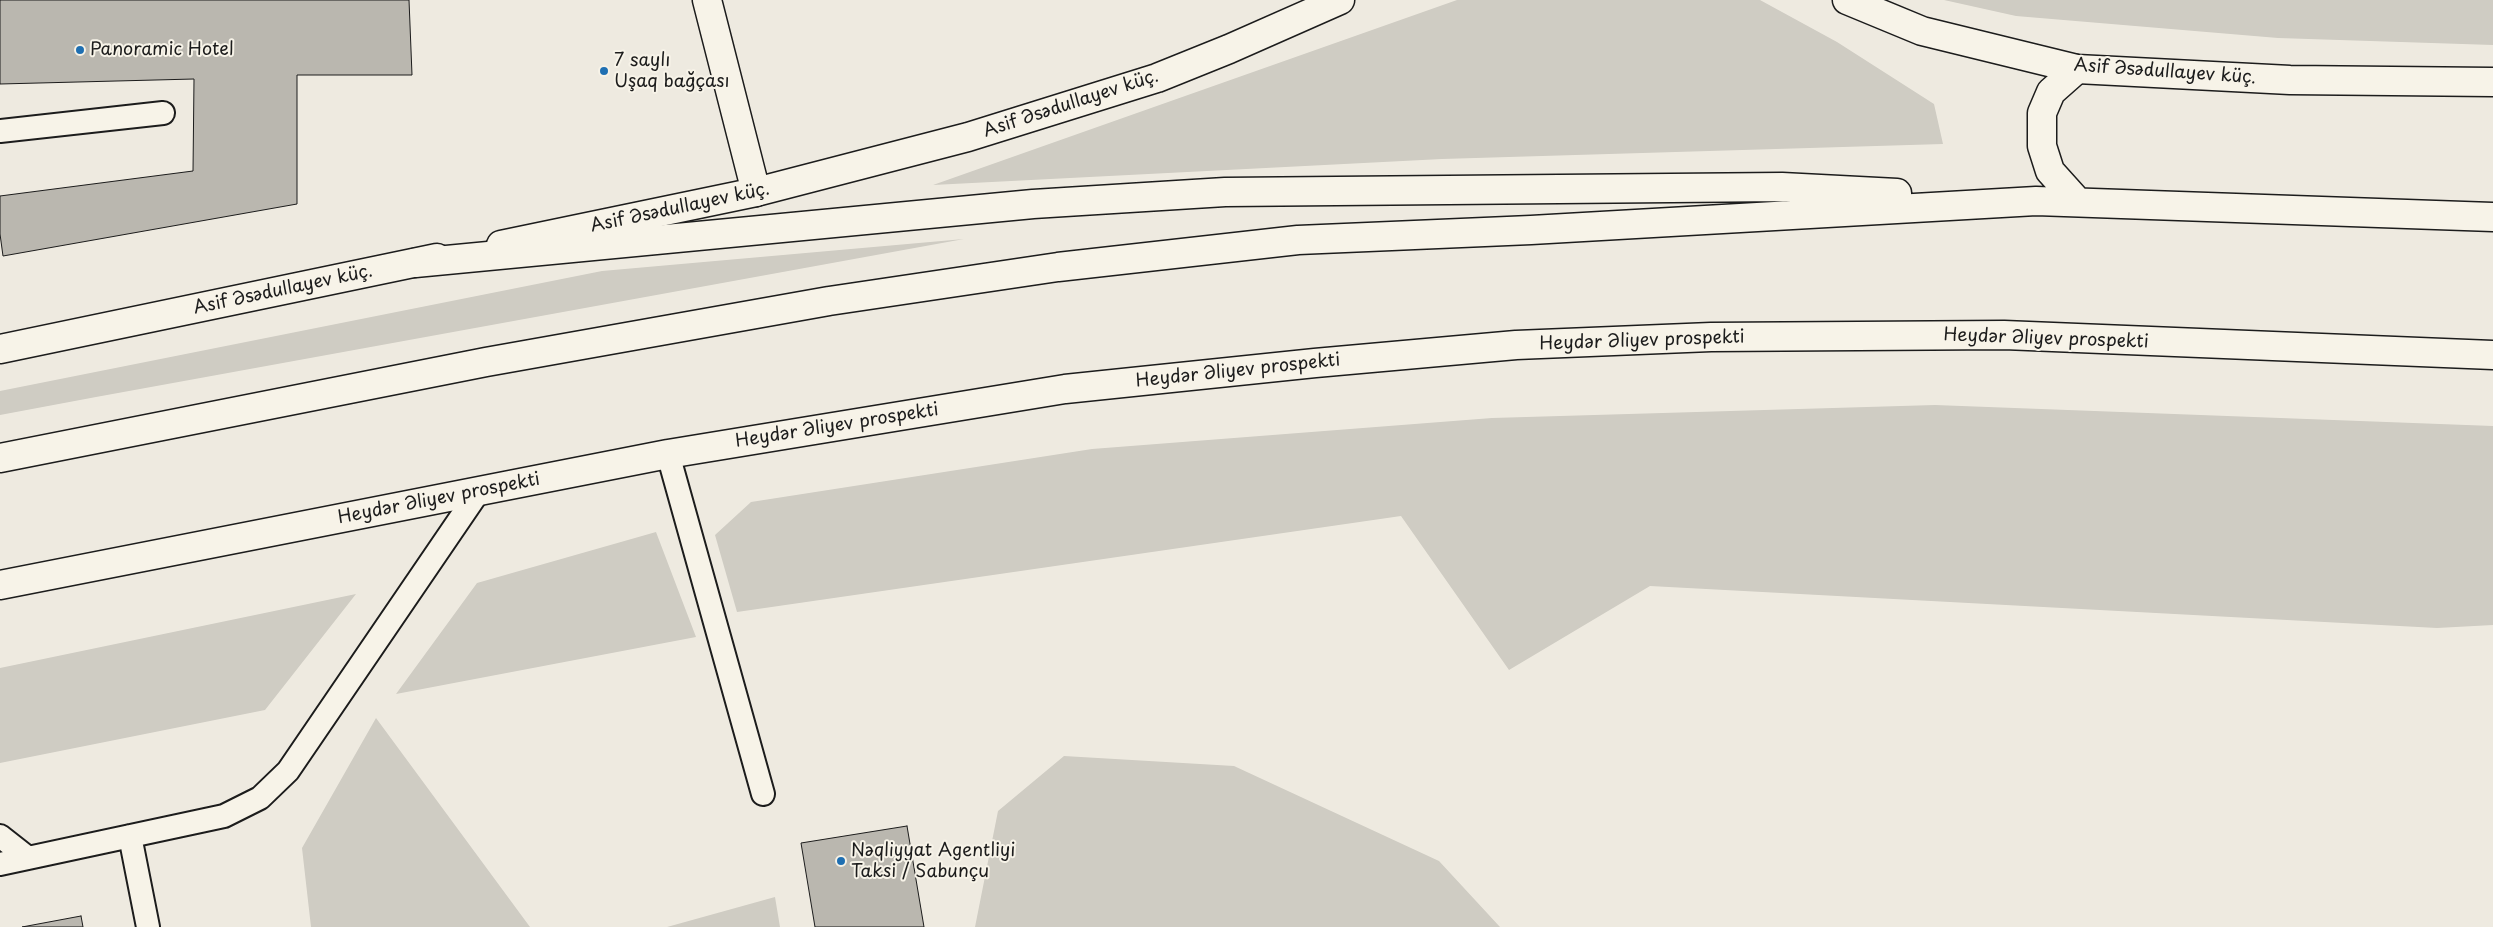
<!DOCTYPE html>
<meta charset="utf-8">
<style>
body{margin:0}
canvas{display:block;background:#eeeae0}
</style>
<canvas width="2493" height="927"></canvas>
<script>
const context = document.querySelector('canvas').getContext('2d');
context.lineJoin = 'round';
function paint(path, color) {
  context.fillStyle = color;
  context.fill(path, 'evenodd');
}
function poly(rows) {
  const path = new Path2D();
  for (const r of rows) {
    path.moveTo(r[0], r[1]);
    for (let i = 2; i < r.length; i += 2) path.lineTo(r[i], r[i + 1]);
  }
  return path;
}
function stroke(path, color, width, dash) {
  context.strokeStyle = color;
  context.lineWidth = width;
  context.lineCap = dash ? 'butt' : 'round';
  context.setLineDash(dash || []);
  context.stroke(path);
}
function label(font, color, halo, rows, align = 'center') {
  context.font = font + ' "Playpen Sans",sans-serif';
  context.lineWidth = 4;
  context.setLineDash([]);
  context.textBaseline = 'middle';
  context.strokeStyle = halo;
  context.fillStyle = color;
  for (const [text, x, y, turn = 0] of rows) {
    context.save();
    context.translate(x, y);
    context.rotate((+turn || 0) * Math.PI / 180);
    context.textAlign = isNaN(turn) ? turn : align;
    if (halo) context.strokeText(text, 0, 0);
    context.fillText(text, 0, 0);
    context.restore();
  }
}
const green = poly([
 [1457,0,1760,0,1837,42,1934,104,1943,144,1442,159,933,185],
 [1944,0,2493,0,2493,45,2278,38,2016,16],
 [964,239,96,397,0,415,0,391,602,271],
 [1935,405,2493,426,2493,625,2437,628,1650,586,1509,670,1401,516,737,612,715,535,751,502,1092,449,1492,418],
 [656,532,696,637,396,694,477,583],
 [356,594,265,710,0,763,0,668],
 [376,718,530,927,311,927,302,848],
 [1064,756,1234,766,1439,861,1500,927,975,927,998,811],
 [775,897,780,927,667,927]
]);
const building = poly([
 [0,0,409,0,412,75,297,75,297,204,3,256,0,234,0,196,193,171,194,79,0,84,0,0],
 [907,826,924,927,815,927,801,843,907,826],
 [81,916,83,927,22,927,81,916]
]);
const lane = poly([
 [0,131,163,113],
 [668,454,763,794],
 [0,836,28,858],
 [130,836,148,927],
 [0,864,224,816,260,798,288,771,479,491]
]);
const street = poly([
 [707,0,756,192]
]);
const secondary = poly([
 [1847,0,1922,31,2077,69,2290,80,2493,82],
 [501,245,756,192,968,137,1157,78,1229,49,1340,0],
 [0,349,437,258]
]);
const highway = poly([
 [2077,69,2051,92,2042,113,2042,146,2050,171,2077,201],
 [415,263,1033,204,1225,192,1782,187,1897,193],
 [0,458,486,362,829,301,1058,267,1298,240,1531,230,2036,201,2493,217],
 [0,585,668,454,1065,389,1315,363,1516,345,1711,337,2004,335,2493,355]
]);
const markers = [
 [80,50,5,"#1f6fb2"],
 [604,71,5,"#1f6fb2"],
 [841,861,5,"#1f6fb2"]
];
const poiNames = [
 ["Panoramic Hotel",90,50],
 ["7 saylı",614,61],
 ["Uşaq bağçası",614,82],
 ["Nəqliyyat Agentliyi",851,851],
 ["Taksi / Sabunçu",851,872]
];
const streetNames = [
 ["Asif Əsədullayev küç.",2165,72,4],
 ["Asif Əsədullayev küç.",1071,104,-18],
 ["Asif Əsədullayev küç.",680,208,-12],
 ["Asif Əsədullayev küç.",283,290,-12],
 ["Heydər Əliyev prospekti",2046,339,2],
 ["Heydər Əliyev prospekti",1642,341,-2],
 ["Heydər Əliyev prospekti",1238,371,-6],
 ["Heydər Əliyev prospekti",837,426,-9],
 ["Heydər Əliyev prospekti",439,499,-11]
];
paint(green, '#cfccc3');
paint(building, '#bab7af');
stroke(building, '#1c1c1c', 1);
stroke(lane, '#1c1c1c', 26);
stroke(street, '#1c1c1c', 31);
stroke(secondary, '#1c1c1c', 31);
stroke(highway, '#1c1c1c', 31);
stroke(lane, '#f7f3e8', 22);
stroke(street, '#f7f3e8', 28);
stroke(secondary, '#f7f3e8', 28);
stroke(highway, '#f7f3e8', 28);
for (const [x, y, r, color] of markers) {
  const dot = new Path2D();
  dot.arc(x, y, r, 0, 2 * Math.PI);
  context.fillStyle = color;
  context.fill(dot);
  stroke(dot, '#f7f3e8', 2);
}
label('18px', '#1c1c1c', '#f7f3e8', poiNames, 'left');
label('18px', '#1c1c1c', '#f7f3e8', streetNames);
</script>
